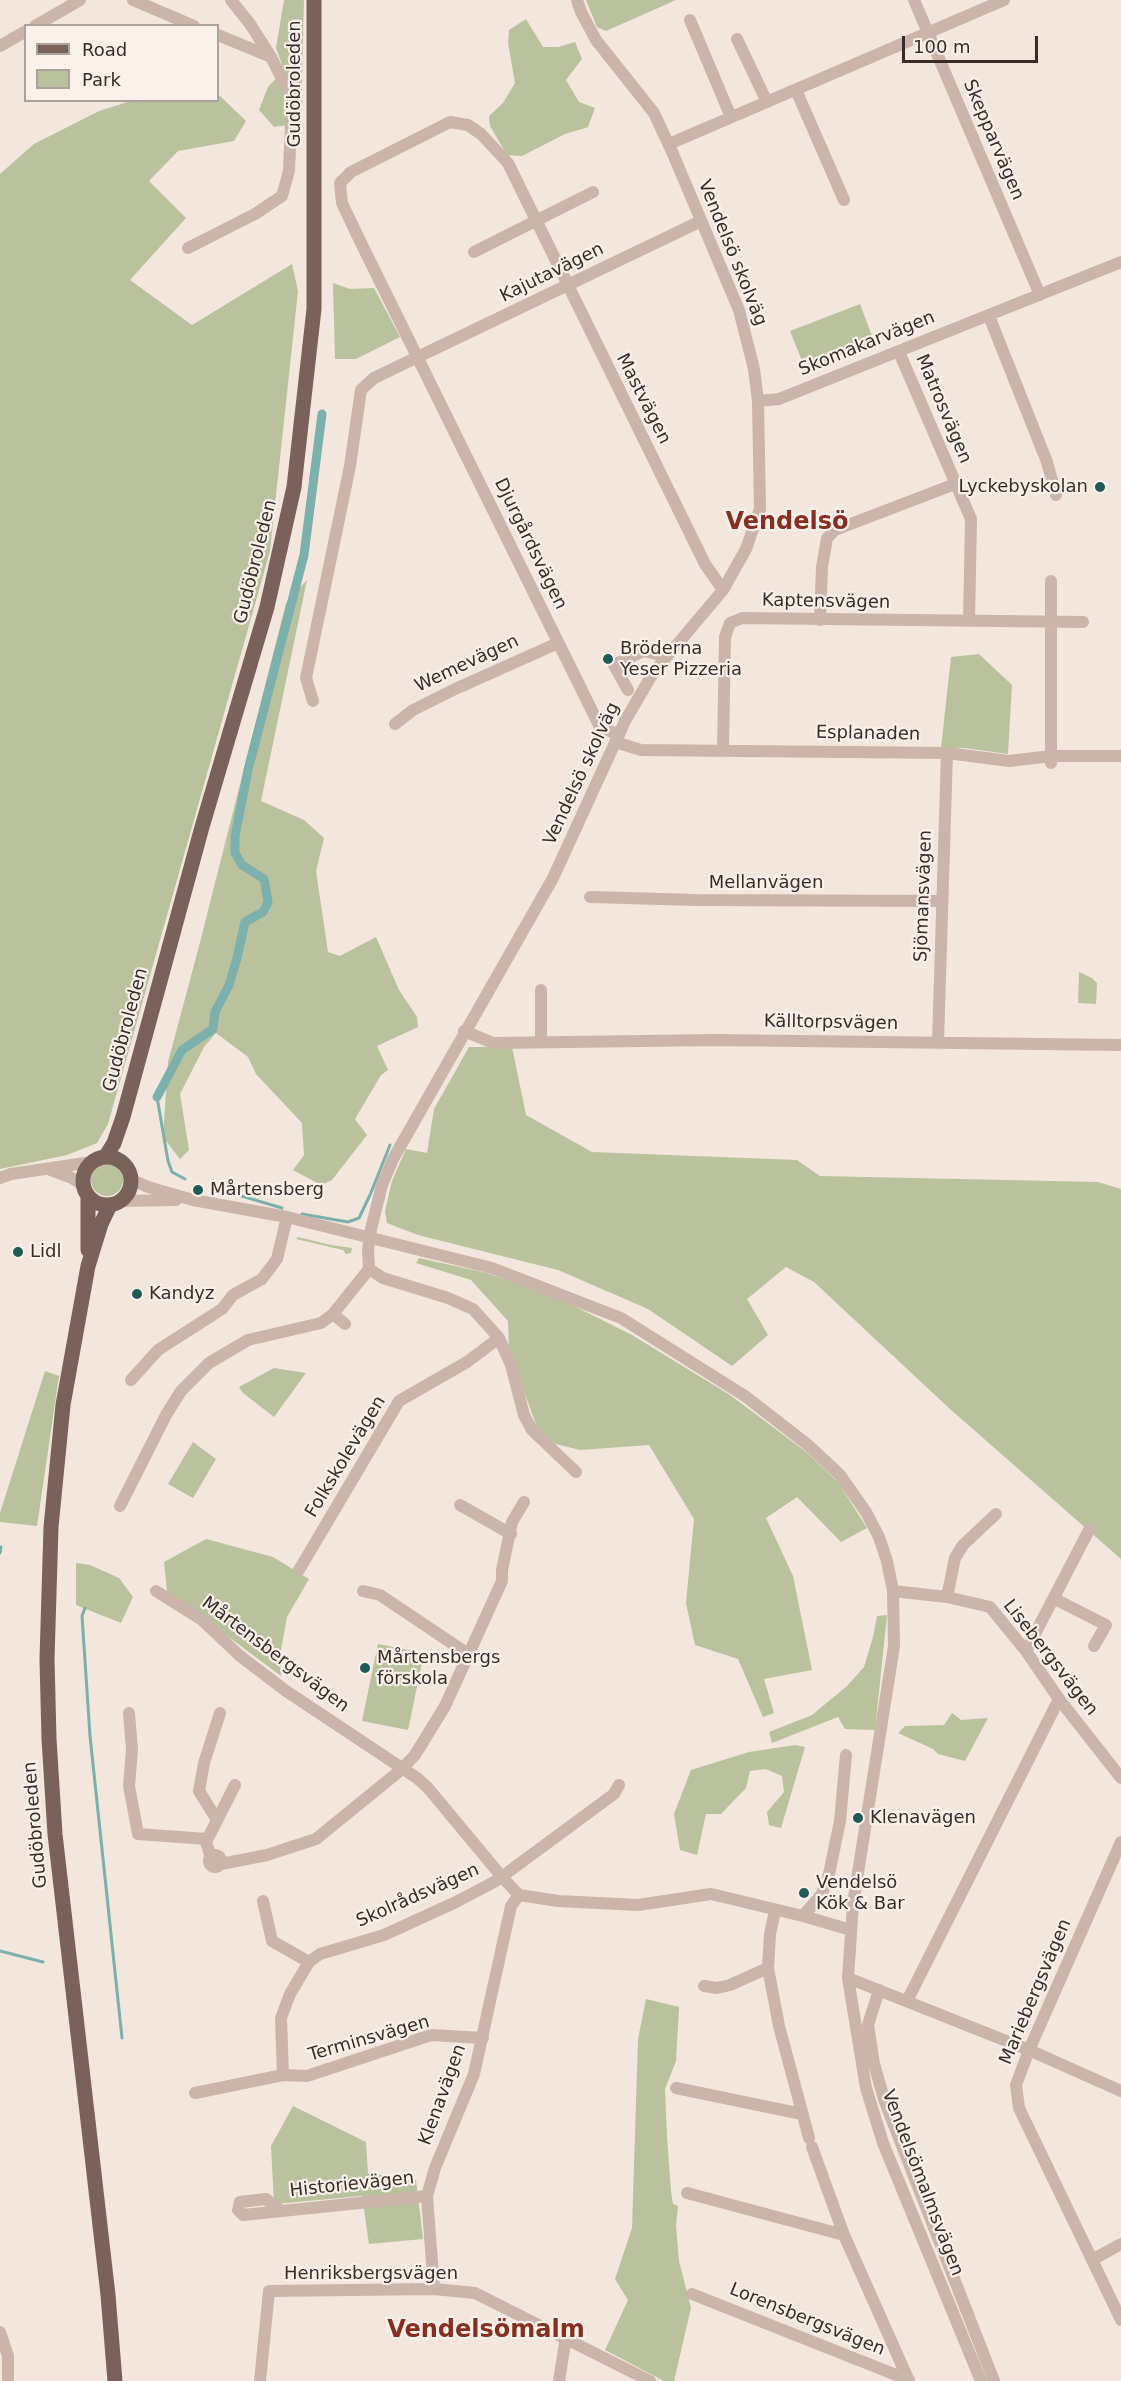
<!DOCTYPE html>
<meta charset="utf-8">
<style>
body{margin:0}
#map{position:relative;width:1121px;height:2381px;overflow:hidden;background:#f2e6dd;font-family:"DejaVu Sans",sans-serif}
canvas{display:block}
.legend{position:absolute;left:24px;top:24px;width:195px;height:78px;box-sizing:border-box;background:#faf1ea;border:2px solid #aca29d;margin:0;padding:8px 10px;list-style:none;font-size:18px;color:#382c29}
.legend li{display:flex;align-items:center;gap:12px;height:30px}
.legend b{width:30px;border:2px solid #aca29d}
.scale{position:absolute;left:902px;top:36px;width:136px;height:27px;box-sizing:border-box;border:3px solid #382c29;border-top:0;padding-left:8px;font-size:18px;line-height:21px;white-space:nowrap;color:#382c29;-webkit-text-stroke:4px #faf1ea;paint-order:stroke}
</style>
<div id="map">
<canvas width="1121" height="2381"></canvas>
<ul class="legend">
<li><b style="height:8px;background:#7a615a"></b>Road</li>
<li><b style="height:16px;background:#b9c29d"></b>Park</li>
</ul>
<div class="scale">100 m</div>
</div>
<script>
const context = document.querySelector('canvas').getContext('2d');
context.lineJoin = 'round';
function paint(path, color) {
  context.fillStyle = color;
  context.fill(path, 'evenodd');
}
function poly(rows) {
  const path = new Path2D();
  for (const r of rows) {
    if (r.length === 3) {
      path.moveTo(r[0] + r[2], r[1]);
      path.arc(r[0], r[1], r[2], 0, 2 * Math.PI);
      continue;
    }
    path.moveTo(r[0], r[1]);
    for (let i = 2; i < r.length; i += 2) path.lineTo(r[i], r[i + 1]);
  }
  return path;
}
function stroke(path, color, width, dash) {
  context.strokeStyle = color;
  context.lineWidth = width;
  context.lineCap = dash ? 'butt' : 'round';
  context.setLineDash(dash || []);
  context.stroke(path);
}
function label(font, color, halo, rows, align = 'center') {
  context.font = font + ' "DejaVu Sans",sans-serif';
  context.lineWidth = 4.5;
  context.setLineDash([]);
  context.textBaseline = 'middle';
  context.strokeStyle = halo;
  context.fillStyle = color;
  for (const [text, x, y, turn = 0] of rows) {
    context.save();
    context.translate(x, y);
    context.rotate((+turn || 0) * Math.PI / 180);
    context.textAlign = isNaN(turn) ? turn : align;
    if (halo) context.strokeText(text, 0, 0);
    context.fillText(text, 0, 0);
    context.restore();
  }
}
const green = poly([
 [284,0,304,0,301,123,274,127,259,110,268,87,284,70,276,48],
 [586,0,676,0,606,31,597,27],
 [526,19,543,47,558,47,575,42,582,59,566,80,579,102,595,108,588,127,565,134,522,156,507,155,490,126,489,116,503,103,515,83,508,43,509,30],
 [218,94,246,121,234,141,178,151,149,181,186,218,130,280,192,325,292,264,298,291,270,551,108,1124,97,1143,67,1155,0,1169,0,174,34,144,99,111,131,101,218,100],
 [333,283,350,289,374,288,400,337,356,359,335,359],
 [860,304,875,344,806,371,790,331],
 [307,580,261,801,304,820,324,838,316,871,328,952,340,956,376,937,399,990,417,1017,418,1027,377,1046,388,1070,381,1075,355,1119,367,1135,332,1180,321,1185,293,1170,304,1155,302,1123,256,1074,248,1057,216,1033,204,1047,180,1094,189,1150,180,1159,163,1137,168,1062,198,950,286,603],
 [979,654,1012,685,1008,754,964,748,941,748,951,657],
 [1079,972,1092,978,1097,983,1096,1004,1078,1003],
 [469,1047,512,1047,526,1115,592,1152,797,1160,820,1176,1098,1182,1121,1189,1121,1559,950,1409,814,1282,786,1267,747,1299,768,1335,732,1366,648,1309,558,1270,418,1235,387,1223,385,1211,392,1181,406,1149,427,1153,434,1109],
 [107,1180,16],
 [298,1237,331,1245,352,1248,351,1253,346,1254,343,1250,296,1239],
 [419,1258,487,1273,554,1296,632,1335,730,1395,805,1451,838,1482,867,1528,841,1542,797,1497,766,1518,793,1576,812,1670,764,1679,774,1713,763,1717,738,1659,695,1645,686,1603,694,1519,649,1445,580,1450,556,1444,538,1430,509,1350,508,1321,471,1280,416,1263],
 [274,1368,306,1373,274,1417,243,1393,239,1387],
 [45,1371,59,1376,37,1526,0,1522,0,1513],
 [193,1442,216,1459,193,1498,168,1484],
 [206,1539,273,1557,309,1579,287,1617,280,1655,281,1676,167,1591,164,1562],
 [76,1563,90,1565,119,1578,133,1597,121,1623,76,1605],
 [887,1615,875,1730,845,1729,838,1717,772,1743,769,1732,812,1715,847,1686,864,1667,873,1637,877,1616],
 [378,1644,424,1653,408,1730,362,1721],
 [952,1713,961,1720,988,1718,965,1761,938,1754,933,1749,898,1733,905,1726,944,1725],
 [795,1745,805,1747,781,1828,769,1825,767,1812,784,1792,782,1776,766,1769,750,1771,746,1788,721,1814,706,1814,697,1855,680,1850,674,1814,691,1770,749,1752],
 [646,1999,679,2007,676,2061,665,2089,667,2137,671,2191,673,2204,678,2206,676,2226,679,2261,691,2308,674,2381,664,2381,605,2350,628,2300,615,2279,632,2228,638,2039],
 [293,2106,366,2142,368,2173,416,2180,423,2239,369,2244,362,2196,274,2204,271,2146]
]);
const stream = poly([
 [157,1097,168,1161,172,1172,185,1179],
 [228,1192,282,1208],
 [302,1214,348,1222,359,1218,370,1195,390,1145],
 [0,1553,1,1547],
 [85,1608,82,1616,90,1736,122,2038],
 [0,1951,43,1962]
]);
const canal = poly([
 [157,1097,182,1050,213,1029,215,1012,229,985,237,958,245,922,263,912,268,902,264,879,242,865,235,853,235,836,248,770,304,555,322,414]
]);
const minor = poly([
 [133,0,194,26],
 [914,0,1040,295],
 [690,20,731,117],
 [35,26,80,0],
 [218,35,271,57],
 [737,39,767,102],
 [0,46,26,31],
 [796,90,844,200],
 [669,144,1004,0],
 [188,248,255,214,282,196,289,171,292,99,271,57,250,24,231,0],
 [474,252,593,192],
 [989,316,1047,462,1056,495],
 [899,352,971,519,969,621],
 [758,401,779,399,1121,262],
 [1051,581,1051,763],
 [820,620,822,567,827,538,835,530,955,484],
 [628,690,614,665,643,651,657,654],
 [313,701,306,678,350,466,361,390,374,378,701,221],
 [395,724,413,710,453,690,558,643],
 [619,735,600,727,361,243,342,203,340,183,351,172,450,122,468,125,481,134,508,163,705,564,723,590],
 [615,742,641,750,947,753,1009,761,1051,756,1121,756],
 [723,751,725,637,730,623,742,618,1083,622],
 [590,897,696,900,941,901],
 [541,990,541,1041],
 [464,1031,493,1043,717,1040,1121,1045],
 [938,1042,947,753],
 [51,1170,70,1177,83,1185],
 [0,1178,11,1174,92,1162],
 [132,1180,148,1187,193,1200,287,1217,492,1268,621,1318,745,1396,808,1445,840,1475,866,1512,879,1537,887,1561,893,1591,894,1646,853,1904,848,1978,866,2088,883,2143,981,2381],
 [120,1201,176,1200],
 [369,1269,383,1278,448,1298,473,1309,499,1338,511,1365,524,1415,532,1430,576,1472],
 [333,1314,345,1324],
 [131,1380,158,1350,222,1309,233,1295,262,1279,277,1259,287,1217],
 [460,1505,511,1534],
 [120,1506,166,1415,181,1391,209,1363,248,1340,321,1323,333,1314,369,1269,368,1250,371,1229,382,1185,393,1159,553,878,625,721,653,673,723,590,746,549,760,509,758,401,754,369,739,310,673,154,654,113,596,40,581,12,577,0],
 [299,1570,399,1401,467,1362,499,1338],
 [156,1591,202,1620,240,1656,286,1691,417,1778,428,1788,502,1877,519,1895],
 [363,1591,380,1595,468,1654],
 [893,1591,947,1597,990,1607,1026,1651,1059,1699,1121,1778],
 [947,1597,955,1558,963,1545,996,1514],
 [1055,1599,1106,1625,1094,1646],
 [1026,1651,1089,1530],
 [129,1713,132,1749,129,1786,138,1834,207,1839],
 [217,1820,199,1791,204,1763,220,1713],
 [1121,1842,1029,2050,1016,2085,1019,2108,1121,2320],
 [215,1861,6],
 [211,1857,206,1842,235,1785],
 [221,1864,267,1855,316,1839,402,1769,415,1755,445,1706,502,1581,502,1570,512,1522,524,1502],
 [263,1901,272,1941,309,1962],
 [775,1911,770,1934,768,1968,779,2026,809,2138],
 [803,1916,822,1894,829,1874,840,1821,846,1755],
 [848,1978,1029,2050,1121,2091],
 [704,1986,717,1988,730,1985,768,1968],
 [879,1990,868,2025,874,2064,885,2102,994,2381],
 [907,2001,1059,1699],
 [283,2075,281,2018,290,1994,309,1962,320,1954,384,1935,456,1902,496,1881,614,1794,619,1785],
 [676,2088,802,2114],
 [195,2093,283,2075,307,2076,431,2035,483,2038],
 [812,2147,844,2235,909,2381],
 [687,2193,844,2235],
 [281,2211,266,2199,240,2202,238,2210,243,2215,427,2196],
 [1092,2260,1121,2244],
 [434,2289,427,2196,435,2168,474,2074,511,1906,519,1895,558,1901,638,1905,711,1894,803,1916,851,1930],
 [692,2294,909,2380],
 [0,2332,8,2356,8,2381],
 [260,2381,269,2291,434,2289,475,2293,650,2381],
 [559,2381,566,2337]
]);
const major = poly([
 [106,1156,114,1143,123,1117,202,827,267,607,294,487,314,309,314,0],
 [107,1181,24],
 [110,1205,101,1224,88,1266,63,1405,51,1527,47,1659,49,1739,55,1834,108,2295,115,2381],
 [88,1250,88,1196]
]);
const markers = [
 [1100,487,6,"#1e5a57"],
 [608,659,6,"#1e5a57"],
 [198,1190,6,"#1e5a57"],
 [18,1252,6,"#1e5a57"],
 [137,1294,6,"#1e5a57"],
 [365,1668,6,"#1e5a57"],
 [858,1818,6,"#1e5a57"],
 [804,1893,6,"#1e5a57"]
];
const streetNames = [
 ["Gudöbroleden",295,84,-90],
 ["Skepparvägen",993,140,67],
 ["Vendelsö skolväg",732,253,68],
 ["Kajutavägen",552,273,-26],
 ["Skomakarvägen",867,344,-22],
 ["Mastvägen",643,399,63],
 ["Matrosvägen",943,409,67],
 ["Djurgårdsvägen",530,544,64],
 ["Gudöbroleden",256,562,-76],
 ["Kaptensvägen",826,602,1],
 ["Wemevägen",467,664,-25],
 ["Esplanaden",868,734,1],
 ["Vendelsö skolväg",582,774,-65],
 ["Mellanvägen",766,883],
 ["Sjömansvägen",924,896,-88],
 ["Källtorpsvägen",831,1023,1],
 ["Gudöbroleden",126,1030,-75],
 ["Folkskolevägen",346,1457,-59],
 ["Mårtensbergsvägen",275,1655,37],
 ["Lisebergsvägen",1050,1658,52],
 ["Gudöbroleden",36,1825,-95],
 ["Skolrådsvägen",418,1896,-24],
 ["Mariebergsvägen",1036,1992,-67],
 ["Terminsvägen",369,2039,-16],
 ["Klenavägen",443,2095,-70],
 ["Vendelsömalmsvägen",922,2183,69],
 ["Historievägen",352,2185,-6],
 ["Henriksbergsvägen",371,2274],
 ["Lorensbergsvägen",807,2320,22]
];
const poiNames = [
 ["Lyckebyskolan",1088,487,"right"],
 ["Bröderna",620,649],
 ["Yeser Pizzeria",620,670],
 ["Mårtensberg",210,1190],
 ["Lidl",30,1252],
 ["Kandyz",149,1294],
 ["Mårtensbergs",377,1658],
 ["förskola",377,1679],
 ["Klenavägen",870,1818],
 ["Vendelsö",816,1883],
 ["Kök & Bar",816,1904]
];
const districtNames = [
 ["Vendelsö",787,523],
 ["Vendelsömalm",486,2331]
];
paint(green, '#b9c29d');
stroke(stream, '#7cb0ac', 3);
stroke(canal, '#7cb0ac', 9);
stroke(minor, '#cbb4a9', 12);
stroke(major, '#7a615a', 15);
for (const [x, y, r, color] of markers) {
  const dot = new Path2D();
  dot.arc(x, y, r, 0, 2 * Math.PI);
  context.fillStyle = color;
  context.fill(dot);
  stroke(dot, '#faf1ea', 2);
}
label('18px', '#382c29', '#faf1ea', streetNames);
label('18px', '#382c29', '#faf1ea', poiNames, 'left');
label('bold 24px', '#872e21', '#faf1ea', districtNames);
</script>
